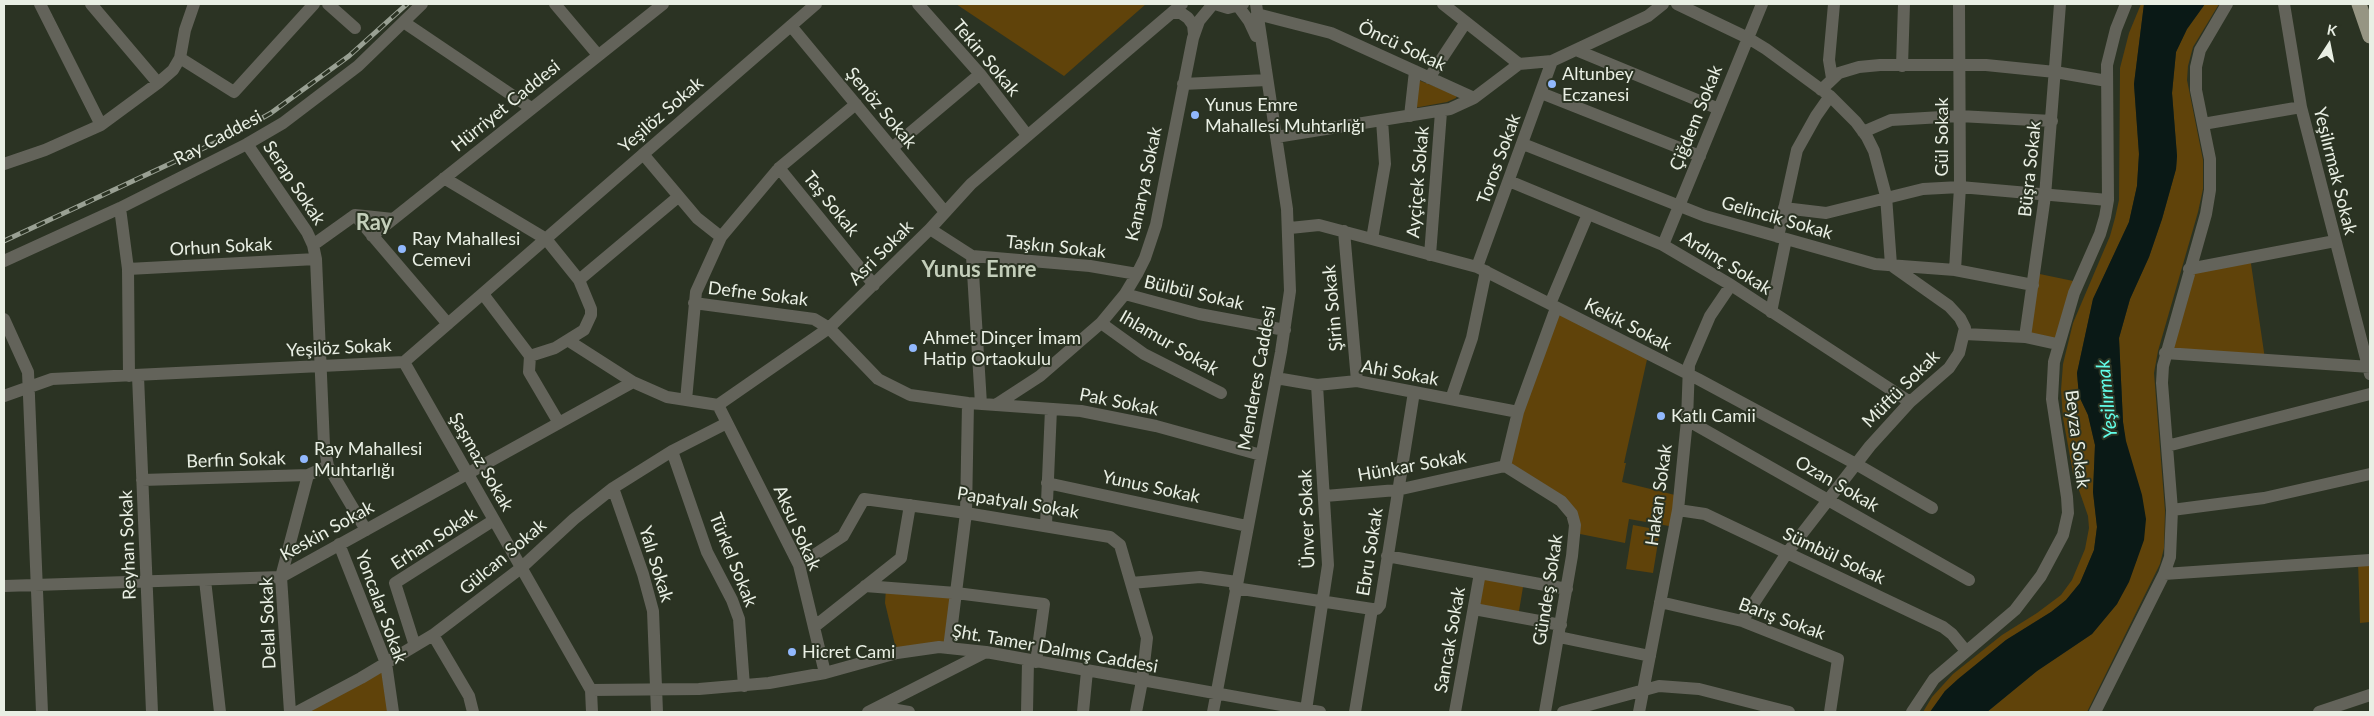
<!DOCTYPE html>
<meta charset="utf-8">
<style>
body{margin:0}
#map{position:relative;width:2374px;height:716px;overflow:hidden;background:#2b3323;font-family:Lato,sans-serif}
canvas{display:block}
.frame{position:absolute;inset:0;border:5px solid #e9efe4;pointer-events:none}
.north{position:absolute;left:2304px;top:20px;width:50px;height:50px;-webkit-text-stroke:4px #2b3323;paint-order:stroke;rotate:11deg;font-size:14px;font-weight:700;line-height:20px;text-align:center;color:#e9efe4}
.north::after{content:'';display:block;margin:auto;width:18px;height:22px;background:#e9efe4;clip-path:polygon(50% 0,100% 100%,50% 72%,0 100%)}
</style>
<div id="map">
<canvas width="2374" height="716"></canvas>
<div class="frame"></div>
<div class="north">K</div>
</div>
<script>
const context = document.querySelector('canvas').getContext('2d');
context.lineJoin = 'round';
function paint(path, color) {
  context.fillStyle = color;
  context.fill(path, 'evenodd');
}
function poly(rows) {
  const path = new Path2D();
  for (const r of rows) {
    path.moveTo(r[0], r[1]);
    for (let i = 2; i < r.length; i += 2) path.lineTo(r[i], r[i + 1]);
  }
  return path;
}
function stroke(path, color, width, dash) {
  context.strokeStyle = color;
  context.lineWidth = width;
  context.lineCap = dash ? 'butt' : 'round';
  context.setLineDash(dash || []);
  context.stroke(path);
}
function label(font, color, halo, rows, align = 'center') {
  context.font = font + ' Lato,sans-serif';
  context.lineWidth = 4;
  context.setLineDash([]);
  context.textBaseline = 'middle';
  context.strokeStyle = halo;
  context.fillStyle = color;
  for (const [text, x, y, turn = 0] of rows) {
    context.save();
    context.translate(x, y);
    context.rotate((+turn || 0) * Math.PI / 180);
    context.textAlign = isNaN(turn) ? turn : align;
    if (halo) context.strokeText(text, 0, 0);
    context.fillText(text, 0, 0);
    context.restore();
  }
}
const green = poly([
 [956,4,1146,4,1064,76],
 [2141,4,2144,4,2134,84,2139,154,2137,186,2129,222,2093,299,2077,373,2079,396,2088,415,2095,445,2093,492,2097,527,2094,550,2080,583,2066,600,2051,612,2006,640,1945,691,1930,712,1923,712,1932,697,1953,674,2002,635,2037,613,2061,595,2072,580,2085,549,2089,528,2088,516,2073,473,2063,418,2061,390,2063,364,2073,323,2110,236,2115,218,2119,200,2120,68,2129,33],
 [2205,4,2219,4,2193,47,2188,66,2187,80,2203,160,2203,189,2198,212,2158,351,2154,373,2165,511,2164,548,2160,564,2087,712,1987,712,2037,671,2092,634,2117,604,2137,559,2123,422,2119,338,2130,299,2149,257,2162,219,2176,169,2177,156,2172,93,2176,52,2187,29],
 [1418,80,1457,95,1456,98,1447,102,1414,108],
 [2250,257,2265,359,2165,353,2189,269],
 [2035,273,2078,282,2057,344,2025,337],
 [1556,308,1648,355,1624,463,1626,463,1622,482,1679,496,1675,527,1629,519,1625,543,1575,533,1574,518,1505,466],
 [1633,525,1660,530,1653,573,1626,569],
 [2370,560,2370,622,2360,623,2358,561],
 [1480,573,1524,581,1518,617,1474,609],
 [886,588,956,593,949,648,897,653,885,603],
 [386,663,393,712,297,712]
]);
const water = poly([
 [2144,4,2205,4,2187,29,2176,52,2172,93,2177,156,2176,169,2162,219,2149,257,2130,299,2119,338,2123,422,2126,441,2142,495,2146,519,2144,540,2129,582,2117,604,2092,634,2037,671,1987,712,1930,712,1945,691,1958,679,2006,640,2051,612,2066,600,2080,583,2094,550,2097,527,2093,492,2095,445,2088,415,2079,396,2077,373,2093,299,2129,222,2137,186,2139,154,2134,84]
]);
const minor = poly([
 [40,4,101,125],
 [91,4,158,83],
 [328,4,355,28],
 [555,4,598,55],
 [918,4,980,74,1027,135],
 [1215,4,1228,8,1243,4],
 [1443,4,1519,64],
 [1677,4,1748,38,1766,49,1830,96,1856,122,1867,137,1874,151,1886,196,1891,265,1949,306,1960,318,1965,328,1959,353,1949,368,1910,402,1870,446,1787,553,1742,621],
 [2284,4,2301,107,2370,374],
 [1238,6,1249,21,1256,36],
 [1172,13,1181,13,1188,18,1193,25,1194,34],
 [1257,14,1331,33,1474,98],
 [405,23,531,108],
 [791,26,945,212],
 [1576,50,1719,109],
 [180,58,234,92,314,4],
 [1902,66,1904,4],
 [1429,78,1466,22],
 [1832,78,1829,60,1834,4],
 [1183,84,1267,80],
 [1821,90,1839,73,1859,67,1880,65,1986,65,2055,72,2107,81],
 [1541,93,1700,156],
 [1410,116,1415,71],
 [2203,124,2301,107],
 [1863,132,1891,120,1959,116,2052,121],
 [1276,137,1450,109,1474,98,1519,64,1552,61,1648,16,1663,4],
 [247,144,307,232,313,245,316,259,324,445,328,466,366,530],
 [1523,144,1705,216,1875,264,1955,270,2033,285],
 [892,148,980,74],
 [643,154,697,218,721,237],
 [4,164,45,150,101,125,158,83,173,70,180,58,185,30,194,4],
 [779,168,874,285],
 [444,178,546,239,579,280,591,309,591,315,584,330,555,348,530,356],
 [1509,181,1663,245,1731,285,1910,402],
 [120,208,128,269,129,376],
 [1784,208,1826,213,1923,189,1960,187,2108,200],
 [355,215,448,324],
 [1290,228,1319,225,1477,267,1698,379,1856,464,1932,508],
 [930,229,972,256,981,404],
 [1344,231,1357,381],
 [372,236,663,4],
 [1778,237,1797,150,1816,116,1830,96],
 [1372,239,1385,164,1382,120],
 [313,245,355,215,393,219],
 [1663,245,1762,4],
 [1430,255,1441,112],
 [972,256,1090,266,1137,274],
 [4,261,120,208,247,144,283,123,358,66,422,4],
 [1477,267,1552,61],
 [128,269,316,259],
 [2189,269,2335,241],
 [1955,270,1960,187,1959,4],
 [579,280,678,197],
 [483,294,530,356,529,372,559,423],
 [1125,294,1199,314,1285,330],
 [694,303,814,319,829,328,878,379,910,395,968,403,1081,411,1156,426,1261,455],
 [1550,304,1588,214],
 [1771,312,1786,239],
 [4,319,28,372,42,712],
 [1101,323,1144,354,1221,393],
 [1965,334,2025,337,2057,344],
 [2025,337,2045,196,2060,4],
 [569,341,633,382,667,397,718,405,829,328,930,229,971,184,1182,4],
 [2165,353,2370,367],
 [404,362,591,690,592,712],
 [138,376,152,712],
 [1276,378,1317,385,1357,381,1518,412],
 [4,396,52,379,404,362,816,4],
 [1451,399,1472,338,1486,271],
 [686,400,696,292,721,237,779,168,856,104],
 [997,404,1040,376,1101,323,1125,294,1137,274,1145,258,1156,225,1193,38,1199,21,1213,4],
 [718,405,799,565,825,673],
 [1687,420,1969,580],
 [2167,446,2370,394],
 [672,451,707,552,732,600,739,619,744,686],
 [1505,466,1561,501,1572,514,1575,525,1572,556,1545,712],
 [1505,466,1518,412,1556,308],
 [142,480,308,475,328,466],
 [1047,483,1247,526],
 [613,488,643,574,653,611,657,712],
 [1325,496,1397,490,1505,466],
 [1678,510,1705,514,1943,627,1952,634,1966,651],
 [2172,510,2264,498,2370,474],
 [1046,525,1051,409],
 [339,544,386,663,393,712],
 [1387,556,1567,589],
 [799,565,843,536,864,499,966,513,1110,537,1120,545,1147,638,1142,681,1136,712],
 [2164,574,2370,560],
 [205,580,220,712],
 [1131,583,1200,577,1237,582],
 [4,586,281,577,633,382],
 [865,586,956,593,1044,604,1036,662],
 [1235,588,1372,609],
 [1660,602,1742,621,1838,659,1830,712],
 [1474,609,1561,625],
 [814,627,901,558,910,505],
 [433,635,469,696,473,712],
 [1559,637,1650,656],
 [415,646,395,583,494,520],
 [949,648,966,513,968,403],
 [591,690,699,689,769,683,825,673,897,653,939,647,986,652,1320,712],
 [879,707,909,712],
 [1306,710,1328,565,1317,385],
 [290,712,281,577,308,475],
 [297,712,361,678,433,635,521,568,574,519,613,488,672,451,727,423],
 [868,712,986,652],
 [1027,712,1028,661],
 [1083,712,1087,671],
 [1213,712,1281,352,1290,291,1287,209,1256,4],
 [1355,712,1372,609,1377,609,1380,605,1414,392],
 [1455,712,1480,573],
 [1563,712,1659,686,1699,689,1789,712],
 [1639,712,1678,510,1687,420,1689,365,1710,316,1731,285],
 [1912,712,1934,679,2015,610,2041,576,2063,535,2068,513,2067,497,2052,399,2054,362,2074,293,2100,234,2105,217,2108,200,2107,65,2116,29,2126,4],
 [2095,712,2164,574,2170,557,2172,510,2162,383,2163,366,2206,214,2210,190,2210,159,2196,90,2196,67,2200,50,2227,4],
 [2319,712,2370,695]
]);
const major = poly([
 [2359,4,2370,36]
]);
const rail = poly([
 [4,241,236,133,271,113,349,56,407,4]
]);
const markers = [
 [1552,84,5,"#91b8fd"],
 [1195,115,5,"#91b8fd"],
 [402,249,5,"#91b8fd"],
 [913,348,5,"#91b8fd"],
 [1661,416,5,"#91b8fd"],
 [304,459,5,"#91b8fd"],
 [792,652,5,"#91b8fd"]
];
const streetNames = [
 ["Öncü Sokak",1402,46,25],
 ["Tekin Sokak",986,58,50],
 ["Hürriyet Caddesi",506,106,-39],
 ["Şenöz Sokak",881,108,50],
 ["Yeşilöz Sokak",661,115,-41],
 ["Çiğdem Sokak",1696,118,-68],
 ["Gül Sokak",1942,137,-90],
 ["Ray Caddesi",218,138,-28],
 ["Toros Sokak",1499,159,-70],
 ["Büşra Sokak",2030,169,-84],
 ["Yeşilırmak Sokak",2335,171,76],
 ["Ayçiçek Sokak",1418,182,-85],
 ["Serap Sokak",294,183,56],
 ["Kanarya Sokak",1144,184,-78],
 ["Taş Sokak",831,204,51],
 ["Gelincik Sokak",1777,218,16],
 ["Orhun Sokak",221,247,-3],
 ["Taşkın Sokak",1056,247,6],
 ["Asri Sokak",881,253,-45],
 ["Ardınç Sokak",1726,263,32],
 ["Bülbül Sokak",1194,293,13],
 ["Defne Sokak",758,294,7],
 ["Şirin Sokak",1333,308,-95],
 ["Kekik Sokak",1628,325,27],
 ["Ihlamur Sokak",1169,343,30],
 ["Yeşilöz Sokak",339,348,-3],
 ["Ahi Sokak",1400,373,10],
 ["Menderes Caddesi",1257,378,-80],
 ["Müftü Sokak",1901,389,-45],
 ["Pak Sokak",1119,402,11],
 ["Beyza Sokak",2077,439,83],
 ["Berfin Sokak",236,460,-2],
 ["Şaşmaz Sokak",481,462,60],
 ["Hünkar Sokak",1412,466,-10],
 ["Ozan Sokak",1837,484,30],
 ["Yunus Sokak",1151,487,12],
 ["Hakan Sokak",1659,495,-82],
 ["Papatyalı Sokak",1018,503,9],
 ["Ünver Sokak",1307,519,-92],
 ["Aksu Sokak",797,528,66],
 ["Keskin Sokak",327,531,-29],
 ["Erhan Sokak",434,539,-33],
 ["Reyhan Sokak",128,545,-92],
 ["Ebru Sokak",1370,552,-81],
 ["Sümbül Sokak",1834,556,25],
 ["Gülcan Sokak",503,557,-40],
 ["Türkel Sokak",733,560,68],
 ["Yalı Sokak",656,564,73],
 ["Gündeş Sokak",1548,590,-81],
 ["Yoncalar Sokak",381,607,70],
 ["Barış Sokak",1782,619,20],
 ["Delal Sokak",268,623,-92],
 ["Sancak Sokak",1450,640,-80],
 ["Şht. Tamer Dalmış Caddesi",1055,649,10]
];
const poiNames = [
 ["Altunbey",1562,74],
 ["Eczanesi",1562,95],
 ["Yunus Emre",1205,105],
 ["Mahallesi Muhtarlığı",1205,126],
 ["Ray Mahallesi",412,239],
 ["Cemevi",412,260],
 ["Ahmet Dinçer İmam",923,338],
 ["Hatip Ortaokulu",923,359],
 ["Katlı Camii",1671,416],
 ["Ray Mahallesi",314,449],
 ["Muhtarlığı",314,470],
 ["Hicret Cami",802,652]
];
const waterNames = [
 ["Yeşilırmak",2107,399,-96]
];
const districtNames = [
 ["Ray",374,223],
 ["Yunus Emre",979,270]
];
paint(green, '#60430a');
paint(water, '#0a1916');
stroke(minor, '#63635a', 12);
stroke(major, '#969583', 15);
stroke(rail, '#99a093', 5);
stroke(rail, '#2b3323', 3, [9]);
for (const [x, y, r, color] of markers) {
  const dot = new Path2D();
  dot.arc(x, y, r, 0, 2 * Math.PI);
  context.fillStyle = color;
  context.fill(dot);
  stroke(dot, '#2b3323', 2);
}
label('18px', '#e9efe4', '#2b3323', streetNames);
label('18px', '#e9efe4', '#2b3323', poiNames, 'left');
label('italic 19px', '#62ffea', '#2b3323', waterNames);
label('bold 22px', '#c3ceba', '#2b3323', districtNames);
</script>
